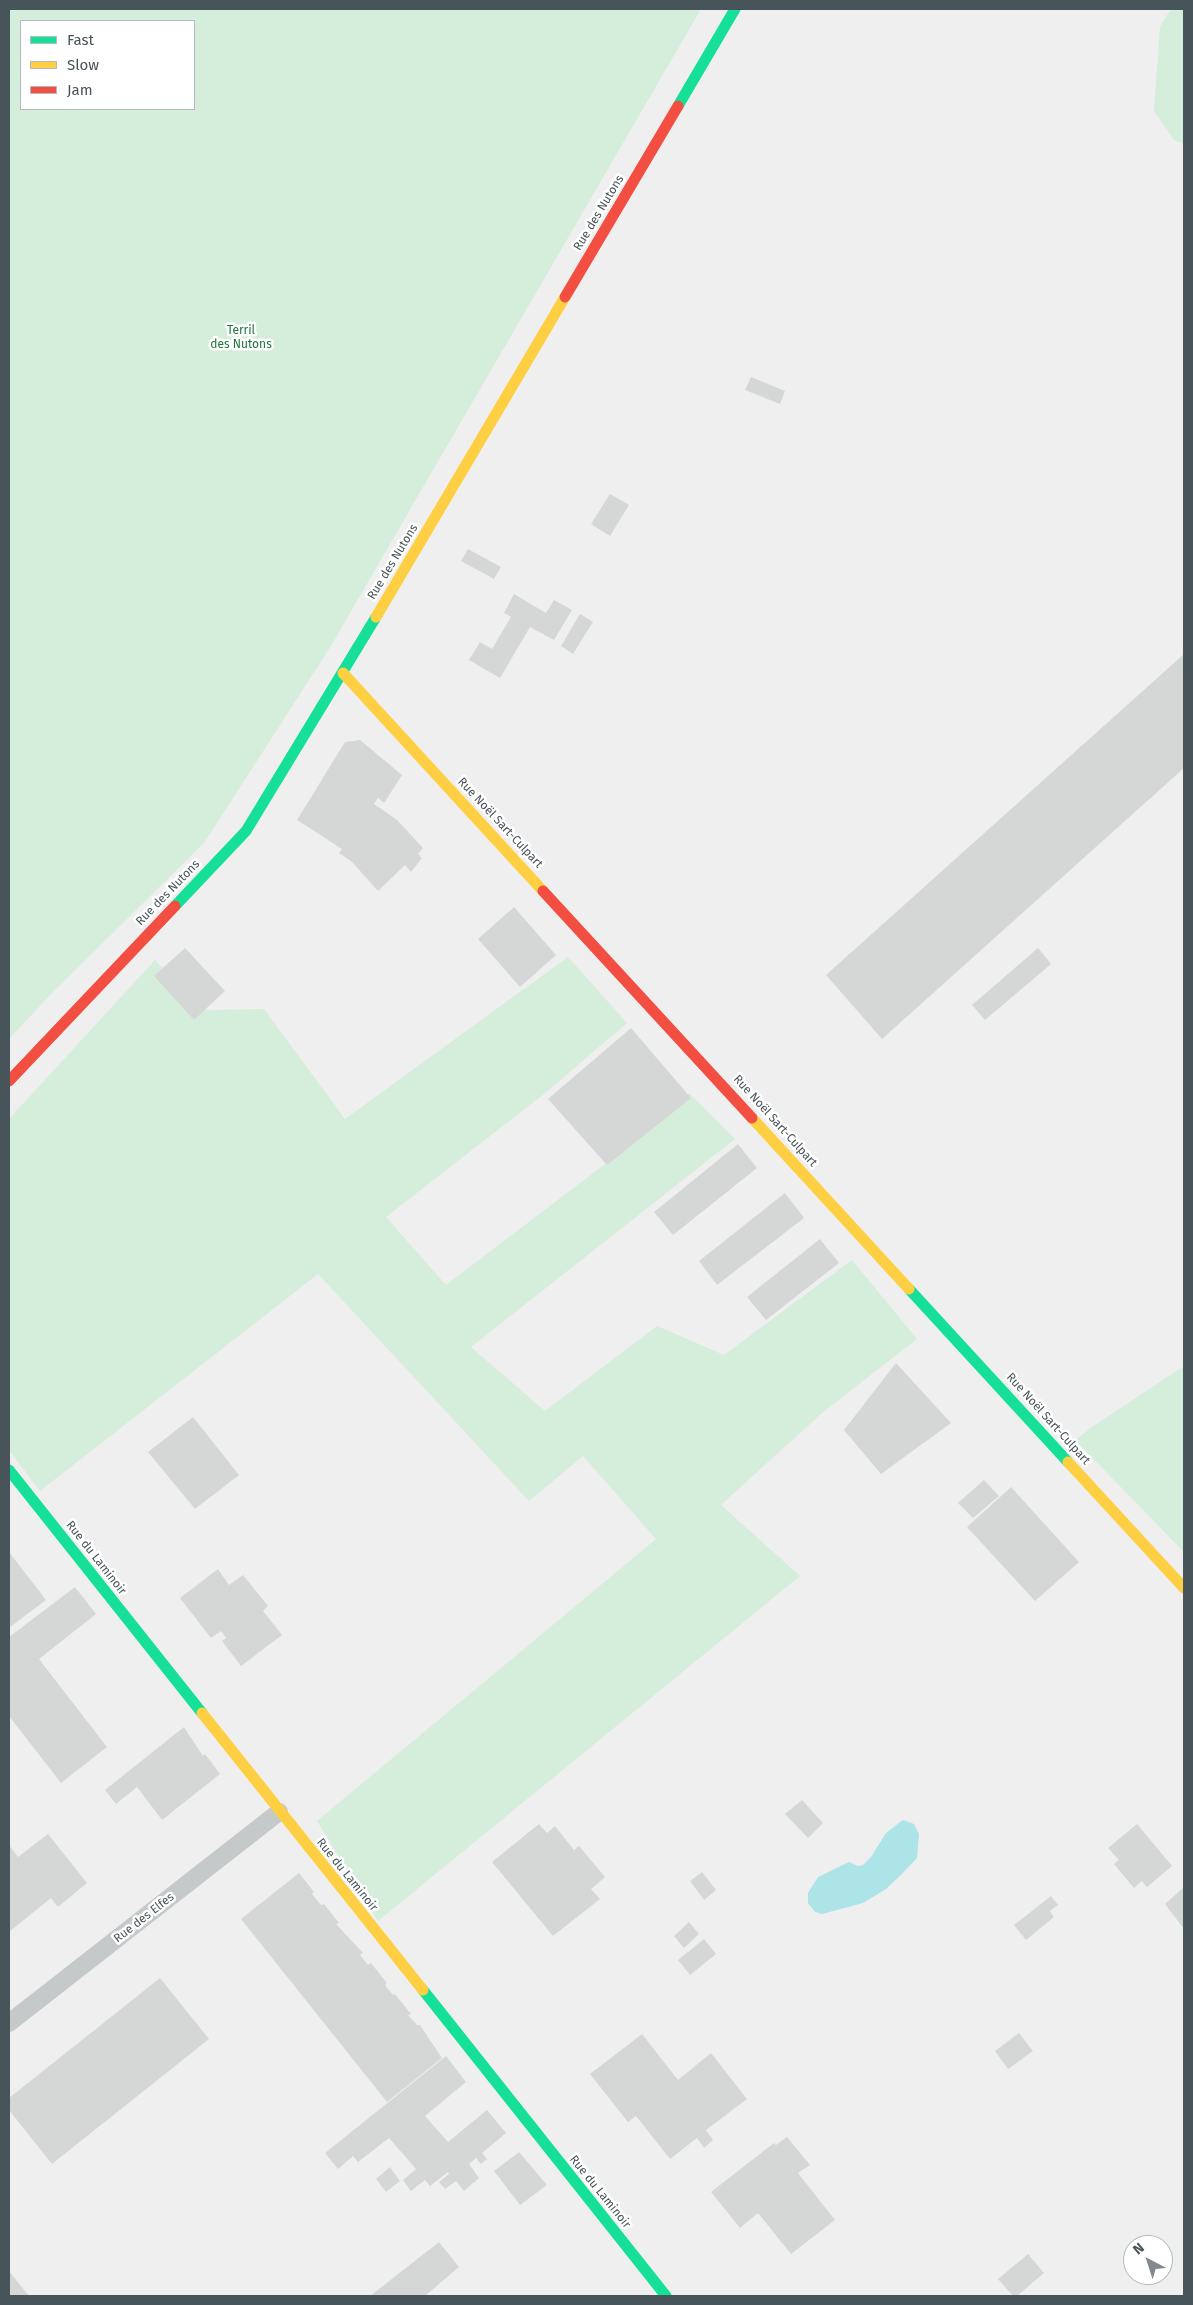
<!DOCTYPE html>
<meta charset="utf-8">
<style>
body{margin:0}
#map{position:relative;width:1193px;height:2305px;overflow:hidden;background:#efefef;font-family:"Fira Sans",sans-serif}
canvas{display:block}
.frame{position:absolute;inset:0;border:10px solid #475459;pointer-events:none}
.legend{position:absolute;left:20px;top:20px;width:175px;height:90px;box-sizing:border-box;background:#fff;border:1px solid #b5bbbd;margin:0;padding:6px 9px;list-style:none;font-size:15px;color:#475459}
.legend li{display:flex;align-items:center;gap:10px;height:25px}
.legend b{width:25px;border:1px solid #b5bbbd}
.north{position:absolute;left:1123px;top:2235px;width:50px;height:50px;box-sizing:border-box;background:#fff;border:1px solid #b5bbbd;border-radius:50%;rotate:320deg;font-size:14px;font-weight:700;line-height:20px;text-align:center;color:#475459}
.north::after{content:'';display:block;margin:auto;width:18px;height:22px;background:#828a8e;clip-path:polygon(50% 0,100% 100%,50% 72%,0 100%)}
</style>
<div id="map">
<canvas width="1193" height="2305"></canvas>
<div class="frame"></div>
<ul class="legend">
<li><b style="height:6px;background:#16e098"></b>Fast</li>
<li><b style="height:6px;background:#ffcf43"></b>Slow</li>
<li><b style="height:6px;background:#f24e42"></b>Jam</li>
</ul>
<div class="north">N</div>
</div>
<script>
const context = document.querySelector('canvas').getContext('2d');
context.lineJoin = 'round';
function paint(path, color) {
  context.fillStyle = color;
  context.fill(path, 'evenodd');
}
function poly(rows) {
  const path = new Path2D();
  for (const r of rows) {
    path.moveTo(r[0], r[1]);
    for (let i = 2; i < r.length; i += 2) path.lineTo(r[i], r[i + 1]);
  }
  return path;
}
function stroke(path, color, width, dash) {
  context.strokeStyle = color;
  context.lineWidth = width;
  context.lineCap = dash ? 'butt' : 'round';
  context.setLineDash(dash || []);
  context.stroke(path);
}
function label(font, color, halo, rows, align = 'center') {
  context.font = font + ' "Fira Sans",sans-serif';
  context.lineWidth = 5;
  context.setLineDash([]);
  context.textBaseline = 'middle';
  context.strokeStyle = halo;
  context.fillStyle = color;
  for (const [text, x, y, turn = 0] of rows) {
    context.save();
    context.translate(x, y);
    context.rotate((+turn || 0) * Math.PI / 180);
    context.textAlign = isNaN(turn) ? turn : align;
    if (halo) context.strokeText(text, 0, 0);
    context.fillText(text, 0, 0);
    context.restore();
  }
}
const green = poly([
 [9,9,701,9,329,649,204,843,51,994,9,1039],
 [21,21,194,21,194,109,21,109],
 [1171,9,1184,9,1184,144,1174,140,1154,111,1160,27],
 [568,957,627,1023,544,1094,386,1217,446,1285,605,1164,689,1093,735,1139,471,1347,545,1411,657,1326,724,1355,852,1260,917,1339,822,1413,721,1505,800,1576,378,1921,317,1821,656,1539,583,1456,529,1501,318,1274,40,1491,9,1450,9,1119,155,960,203,1010,264,1009,345,1119],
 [1184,1366,1184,1552,1075,1440,1092,1427]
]);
const water = poly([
 [903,1820,914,1824,919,1834,917,1858,902,1874,886,1889,863,1903,822,1914,815,1912,808,1903,808,1893,818,1877,849,1862,858,1866,863,1865,871,1857,886,1833]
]);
const building = poly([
 [751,377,785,391,780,404,745,390],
 [610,494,629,505,610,536,591,524],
 [468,549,501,567,494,579,461,561],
 [514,594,546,613,554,600,572,610,554,640,530,627,500,678,469,660,480,642,492,649,511,617,504,613],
 [580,614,593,622,573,654,561,646],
 [1184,654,1184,768,882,1039,826,975],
 [360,740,402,775,384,803,378,798,374,804,397,820,423,848,418,854,422,858,411,872,405,865,378,891,352,862,339,853,342,849,297,820,345,742],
 [514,907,556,955,520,987,478,939],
 [185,948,225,991,194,1020,154,976],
 [1038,948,1051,964,985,1020,972,1005],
 [631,1028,691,1098,607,1165,548,1099],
 [738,1144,757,1168,673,1235,654,1212],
 [785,1193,804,1218,717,1285,699,1261],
 [820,1239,839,1263,766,1320,747,1297],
 [896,1363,951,1423,881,1474,844,1430],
 [193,1417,239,1475,195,1509,148,1452],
 [984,1480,999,1496,973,1518,958,1503],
 [1011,1487,1079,1562,1035,1601,967,1527],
 [9,1552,46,1600,9,1628],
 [218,1569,229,1585,243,1575,268,1606,263,1611,282,1635,241,1666,222,1641,226,1638,221,1631,211,1638,180,1598],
 [75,1587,96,1614,39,1659,107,1747,61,1783,9,1716,9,1637],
 [184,1727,203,1756,205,1754,220,1774,162,1820,137,1787,116,1804,105,1790],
 [802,1800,823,1823,808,1838,785,1814],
 [539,1824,547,1833,555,1826,574,1850,579,1846,605,1877,591,1889,600,1899,553,1936,492,1862],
 [1137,1824,1172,1866,1147,1887,1142,1881,1134,1888,1114,1864,1119,1860,1108,1848],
 [48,1834,87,1883,58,1907,51,1898,9,1932,9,1845,18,1857],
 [702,1872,716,1890,704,1900,690,1881],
 [299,1873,314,1892,312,1894,321,1905,324,1904,339,1923,336,1924,363,1953,360,1955,368,1965,371,1963,387,1983,385,1985,393,1995,395,1994,411,2014,408,2015,417,2025,420,2025,442,2058,387,2102,241,1919],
 [1184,1887,1184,1929,1165,1904],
 [1051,1896,1058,1905,1050,1911,1054,1917,1026,1940,1014,1925],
 [689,1922,699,1934,684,1948,674,1936],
 [704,1939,716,1954,690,1975,678,1960],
 [160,1978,209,2039,52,2164,9,2110,9,2098],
 [1019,2033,1033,2051,1008,2069,995,2051],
 [642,2034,678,2080,711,2053,747,2099,706,2130,713,2140,704,2148,697,2138,670,2159,636,2116,628,2122,590,2074],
 [446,2056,466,2082,425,2116,448,2142,487,2110,506,2133,482,2153,487,2159,481,2164,476,2158,469,2164,479,2178,464,2191,456,2181,445,2189,439,2182,449,2174,448,2172,430,2186,425,2180,411,2191,403,2180,416,2169,389,2138,358,2162,353,2156,338,2169,325,2153],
 [787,2137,810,2165,798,2173,835,2220,791,2254,758,2213,740,2228,711,2192,774,2143,776,2145],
 [519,2152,547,2185,520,2205,494,2171],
 [390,2167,400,2181,386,2192,376,2179],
 [439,2242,459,2267,425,2296,370,2296],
 [1028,2254,1044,2273,1017,2296,1013,2296,998,2279],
 [9,2271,29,2296,9,2296]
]);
const lane = poly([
 [9,2023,279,1812]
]);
const fast = poly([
 [678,106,735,9],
 [175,906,246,831,376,617],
 [909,1289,1068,1462],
 [9,1470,202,1713],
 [423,1990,666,2296]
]);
const slow = poly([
 [376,617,565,297],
 [343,673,543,891],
 [752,1118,909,1289],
 [1068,1462,1184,1588],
 [202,1713,423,1990]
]);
const jam = poly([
 [565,297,678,106],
 [543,891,752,1118],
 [9,1081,175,906]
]);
const streetNames = [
 ["Rue des Nutons",599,213,-59],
 ["Rue des Nutons",393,562,-59],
 ["Rue Noël Sart-Culpart",500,823,47],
 ["Rue des Nutons",168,893,-46],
 ["Rue Noël Sart-Culpart",775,1121,48],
 ["Rue Noël Sart-Culpart",1048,1419,48],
 ["Rue du Laminoir",96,1558,52],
 ["Rue du Laminoir",347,1875,51],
 ["Rue des Elfes",144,1918,-38],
 ["Rue du Laminoir",600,2192,51]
];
const parkNames = [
 ["Terril",241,331],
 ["des Nutons",241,345]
];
paint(green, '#d5eddb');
paint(water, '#ace4e7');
paint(building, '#d5d7d7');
stroke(lane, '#c6c9ca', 18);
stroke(fast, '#16e098', 11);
stroke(slow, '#ffcf43', 11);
stroke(jam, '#f24e42', 11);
label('12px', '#475459', '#fff', streetNames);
label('12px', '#1e753d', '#fff', parkNames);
</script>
